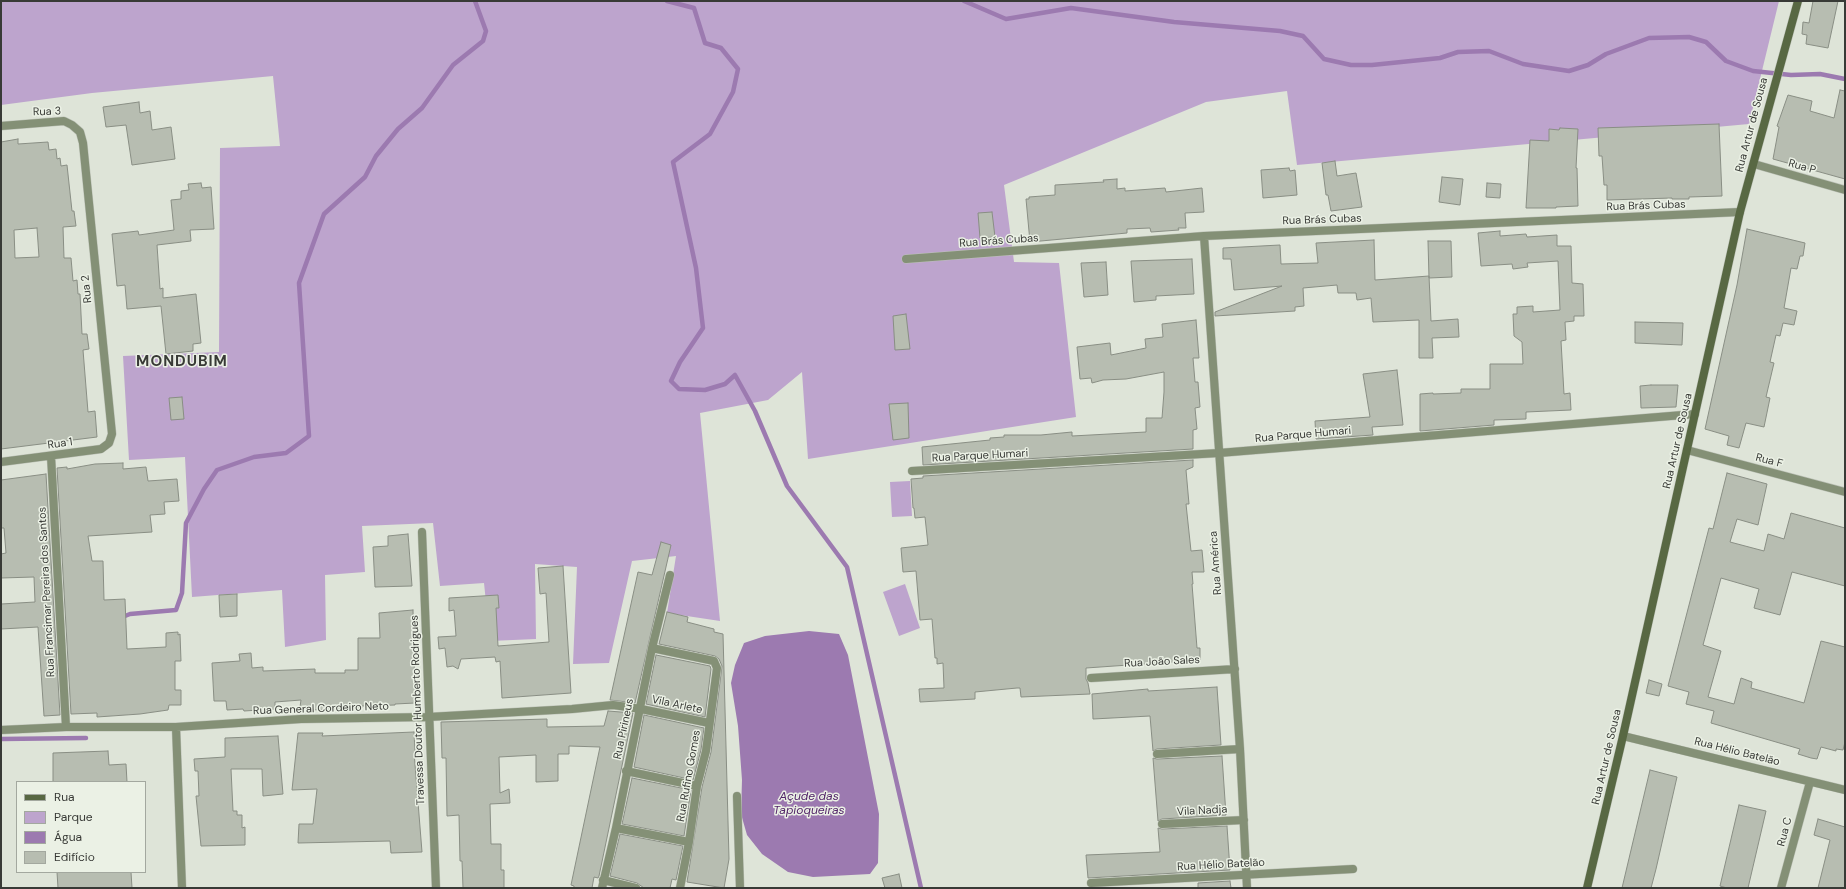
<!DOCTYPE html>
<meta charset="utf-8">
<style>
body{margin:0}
#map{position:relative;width:1846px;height:889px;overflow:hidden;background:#dee4d8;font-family:"DM Sans",sans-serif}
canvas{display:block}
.frame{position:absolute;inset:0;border:2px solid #383a36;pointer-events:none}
.legend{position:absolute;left:16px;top:781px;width:130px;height:92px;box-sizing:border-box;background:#ebf1e5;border:1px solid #a3a89f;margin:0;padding:5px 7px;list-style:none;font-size:12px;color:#383a36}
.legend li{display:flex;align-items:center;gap:8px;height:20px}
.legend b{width:20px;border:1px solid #a3a89f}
</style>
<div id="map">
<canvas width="1846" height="889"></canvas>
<div class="frame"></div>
<ul class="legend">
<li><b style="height:5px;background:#586843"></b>Rua</li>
<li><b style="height:11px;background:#bda4cd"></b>Parque</li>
<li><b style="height:11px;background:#9c7ab0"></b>Água</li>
<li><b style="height:11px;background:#b7bdb1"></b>Edifício</li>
</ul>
</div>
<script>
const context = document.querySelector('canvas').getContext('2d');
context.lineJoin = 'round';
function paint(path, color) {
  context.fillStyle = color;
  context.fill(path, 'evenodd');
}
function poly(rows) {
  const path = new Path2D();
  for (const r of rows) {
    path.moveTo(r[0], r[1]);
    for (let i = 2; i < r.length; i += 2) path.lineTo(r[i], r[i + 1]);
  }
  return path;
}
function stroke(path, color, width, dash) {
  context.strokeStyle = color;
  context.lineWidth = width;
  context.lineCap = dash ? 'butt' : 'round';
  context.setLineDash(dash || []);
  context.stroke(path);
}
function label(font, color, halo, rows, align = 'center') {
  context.font = font + ' "DM Sans",sans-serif';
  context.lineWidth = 3;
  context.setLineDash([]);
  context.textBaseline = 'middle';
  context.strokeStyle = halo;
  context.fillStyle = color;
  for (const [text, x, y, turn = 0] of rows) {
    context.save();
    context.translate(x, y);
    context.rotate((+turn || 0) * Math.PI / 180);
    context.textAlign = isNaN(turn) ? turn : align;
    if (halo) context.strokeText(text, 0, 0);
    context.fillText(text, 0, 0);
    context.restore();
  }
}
const green = poly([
 [1,1,1779,1,1749,124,1297,165,1287,91,1206,102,1004,185,1014,262,1059,263,1076,417,808,459,802,372,768,400,700,413,720,621,667,613,676,556,632,561,609,663,573,664,577,567,535,564,536,639,490,641,484,583,440,586,433,523,362,526,365,572,325,575,326,640,285,647,282,590,192,597,185,457,129,460,123,356,219,352,220,148,280,146,273,76,92,93,1,105],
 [910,481,912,516,892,517,890,482],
 [905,584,920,628,899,636,883,592]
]);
const water = poly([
 [809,631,839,634,848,655,879,814,878,863,870,874,813,877,788,872,762,854,747,835,741,814,742,780,738,726,731,683,735,665,744,643,765,636]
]);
const stream = poly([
 [667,1,694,8,705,43,721,48,738,69,733,92,710,134,673,162,696,268,703,328,680,362,671,381,679,389,705,390,725,384,735,375,755,411,787,486,847,567,921,888],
 [964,1,1006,19,1071,8,1174,22,1280,31,1303,36,1324,59,1351,65,1372,65,1440,58,1458,52,1489,51,1523,64,1569,71,1588,65,1606,54,1649,38,1689,37,1706,42,1726,61,1753,71,1791,75,1820,74,1845,79],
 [120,618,130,614,176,610,182,593,186,523,204,489,217,470,254,457,286,453,309,436,299,283,324,214,365,177,376,156,398,129,422,108,453,65,483,41,486,31,475,1],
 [1,739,86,738]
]);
const building = poly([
 [1813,1,1838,1,1828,48,1806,44,1807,35,1802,34,1803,22,1809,23,1813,1],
 [1840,90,1845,91,1845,179,1773,159,1779,127,1777,126,1788,95,1812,101,1810,111,1834,118,1840,90],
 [139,102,140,113,150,111,152,130,171,127,175,159,132,165,126,125,106,127,103,107,139,102],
 [1719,124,1722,196,1689,197,1689,199,1672,199,1672,198,1607,200,1607,185,1604,185,1602,156,1599,156,1598,128,1719,124],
 [1560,128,1578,129,1576,168,1577,168,1578,206,1556,207,1556,208,1526,208,1530,140,1549,141,1549,129,1559,130,1560,128],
 [18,139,18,144,48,142,49,150,56,149,57,159,60,158,61,166,67,165,72,211,74,211,76,226,63,227,64,258,71,258,73,281,77,280,78,294,80,294,82,334,87,334,89,349,83,350,88,412,95,411,97,437,1,449,1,142,18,139],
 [37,228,39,257,15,258,14,230,37,228],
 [1335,161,1337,176,1356,173,1362,207,1331,211,1328,195,1326,195,1322,163,1335,161],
 [1289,168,1290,171,1295,170,1297,195,1263,198,1261,170,1289,168],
 [1442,177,1463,179,1460,205,1439,202,1442,177],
 [1117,179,1117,189,1125,188,1125,191,1165,188,1166,192,1202,188,1204,212,1185,213,1186,228,1178,228,1179,230,1151,232,1150,228,1127,229,1127,233,1030,242,1026,199,1029,199,1029,197,1055,195,1055,185,1104,182,1103,180,1117,179],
 [201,183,202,188,211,187,214,229,190,230,191,241,157,245,160,289,163,288,163,298,196,294,201,343,193,344,193,351,166,354,161,306,127,309,125,285,117,286,112,234,138,231,139,235,174,230,171,200,181,199,181,191,189,190,188,184,201,183],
 [1487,183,1501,184,1500,198,1486,197,1487,183],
 [992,212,995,237,980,238,978,213,992,212],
 [1747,229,1805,243,1803,256,1800,256,1797,269,1791,268,1784,308,1797,311,1794,325,1783,323,1780,336,1776,335,1770,362,1774,363,1766,397,1770,398,1764,427,1746,423,1739,448,1727,445,1729,436,1705,429,1737,285,1747,229],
 [1500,231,1500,236,1526,234,1527,237,1557,235,1557,246,1571,246,1572,283,1583,284,1584,316,1574,316,1574,321,1565,322,1566,340,1561,341,1564,394,1570,393,1571,410,1526,412,1526,419,1494,420,1494,425,1420,431,1420,394,1433,393,1433,394,1461,393,1461,389,1490,389,1490,364,1523,364,1522,342,1514,336,1513,314,1517,314,1517,307,1533,306,1533,312,1560,310,1558,261,1527,263,1528,267,1513,269,1512,264,1481,266,1478,233,1500,231],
 [1374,240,1375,280,1429,276,1431,321,1458,319,1459,337,1432,338,1433,358,1419,358,1419,320,1373,322,1371,298,1357,300,1356,293,1338,293,1337,285,1303,288,1304,306,1295,307,1295,311,1215,316,1215,312,1282,286,1234,290,1231,259,1223,259,1223,248,1280,245,1281,264,1318,263,1316,243,1374,240],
 [1428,241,1451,241,1452,277,1429,278,1428,241],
 [1192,259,1194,294,1156,296,1156,300,1134,302,1131,261,1192,259],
 [1106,262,1108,295,1084,297,1081,263,1106,262],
 [906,314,910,349,895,350,893,316,906,314],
 [1196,320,1199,358,1193,358,1195,382,1198,382,1200,407,1195,408,1197,429,1193,430,1193,449,923,465,922,447,990,440,990,438,1004,437,1004,435,1041,435,1072,432,1072,436,1146,432,1146,418,1162,418,1164,392,1164,372,1126,379,1103,380,1092,383,1091,378,1080,379,1077,347,1110,343,1111,355,1146,348,1145,339,1163,337,1162,324,1196,320],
 [1635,322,1683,323,1682,345,1635,343,1635,322],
 [1397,370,1403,425,1372,427,1373,435,1316,439,1315,421,1370,417,1363,374,1397,370],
 [1651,385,1678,385,1676,407,1641,408,1640,386,1651,385],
 [182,397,184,419,171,420,169,398,182,397],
 [908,403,909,438,893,440,889,404,908,403],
 [1193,460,1193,467,1186,470,1189,504,1186,504,1191,551,1202,550,1204,572,1192,572,1193,584,1192,584,1197,648,1200,648,1200,660,1086,668,1086,679,1088,683,1090,694,1021,697,1020,688,1017,688,975,692,975,699,920,702,919,689,944,688,943,663,937,664,937,658,935,658,932,619,920,620,916,571,903,572,901,548,928,545,925,517,915,518,914,508,913,508,911,479,923,478,923,476,1193,460],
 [123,463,123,469,146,467,148,481,177,479,179,501,164,502,165,514,150,515,152,532,88,536,92,561,103,561,104,600,125,599,127,649,166,647,166,633,178,632,178,635,180,634,181,661,175,661,175,690,181,690,181,705,169,705,168,710,140,714,97,717,97,713,71,714,57,468,67,467,67,469,95,464,123,463],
 [1727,473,1767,484,1758,525,1737,519,1730,542,1764,551,1768,534,1784,539,1791,513,1845,528,1845,586,1792,572,1780,615,1754,608,1759,589,1721,578,1703,645,1721,651,1708,697,1734,704,1741,678,1752,682,1751,688,1804,703,1821,641,1845,647,1845,742,1843,750,1836,749,1836,751,1821,747,1817,759,1811,758,1798,754,1800,749,1711,723,1714,711,1686,704,1689,692,1668,686,1709,528,1713,529,1727,473],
 [46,474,60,715,44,716,38,627,1,629,1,604,35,602,34,577,1,578,1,554,6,553,4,528,1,528,1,480,46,474],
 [408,534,412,586,375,587,373,547,388,546,388,536,408,534],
 [661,542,671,545,635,703,610,700,638,572,652,575,661,542],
 [563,566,571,693,502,698,500,661,496,662,495,657,461,659,458,669,453,666,447,667,445,648,439,649,438,637,456,636,454,610,449,611,449,598,498,595,499,608,496,608,498,646,549,642,546,593,540,594,538,568,563,566],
 [237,594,237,616,220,617,219,595,237,594],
 [413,610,415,703,395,704,395,705,362,706,362,708,310,710,309,706,300,707,301,700,275,702,275,709,244,711,243,709,227,710,226,701,214,701,212,663,240,661,239,654,251,653,252,668,263,667,263,671,315,669,315,673,345,673,345,670,358,670,358,638,380,638,379,613,413,610],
 [667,612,688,617,687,622,714,629,714,632,723,634,729,859,724,888,687,882,702,787,711,752,722,666,719,659,715,656,659,644,667,612],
 [656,655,710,666,711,669,705,717,646,704,656,655],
 [1649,680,1662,684,1659,696,1646,693,1649,680],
 [1217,687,1221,745,1157,749,1153,751,1150,716,1093,719,1092,694,1148,689,1148,691,1217,687],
 [608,711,633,713,599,876,598,878,594,877,592,888,574,888,574,886,571,885,600,747,569,746,569,754,558,754,558,781,536,782,536,755,499,757,500,793,509,789,510,803,490,804,491,844,501,844,501,870,504,870,504,888,463,888,462,861,460,861,459,815,447,816,446,758,442,758,441,722,547,719,547,727,604,726,608,711],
 [644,715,704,728,701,750,693,780,634,767,644,715],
 [414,732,415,752,414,752,422,852,391,853,390,841,298,843,299,824,313,824,317,789,292,790,298,733,323,733,322,736,414,732],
 [278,736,283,794,263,796,262,769,231,769,233,811,237,811,237,815,242,815,242,828,245,827,245,845,201,846,196,796,199,796,198,771,195,771,194,759,225,757,225,738,278,736],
 [108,751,109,765,126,764,127,782,53,782,53,753,108,751],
 [1222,756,1226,815,1162,819,1158,821,1153,758,1157,759,1222,756],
 [1650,770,1677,777,1656,869,1651,888,1622,888,1650,770],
 [632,778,691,790,684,836,622,824,632,778],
 [1739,805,1766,811,1748,888,1727,888,1720,886,1739,805],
 [1818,819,1845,827,1845,888,1818,888,1830,840,1814,835,1818,819],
 [1227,826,1230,870,1088,878,1086,855,1160,852,1158,828,1162,829,1227,826],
 [620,834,683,846,676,880,672,879,670,888,644,888,637,883,610,876,620,834],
 [57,872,131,872,132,888,58,888,57,872],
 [899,874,902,888,885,888,882,878,899,874],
 [1230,881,1231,888,1198,888,1198,883,1230,881]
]);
const lane = poly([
 [912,471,1219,453]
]);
const street = poly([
 [1,126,64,121,72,125,80,132,83,143,112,434,109,443,101,449,1,462],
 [1754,164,1845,190],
 [1204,236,1240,749,1247,888],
 [906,259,1204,236,1740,212],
 [1687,450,1845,492],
 [1219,453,1695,414],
 [51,456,66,727],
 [422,532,436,888],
 [652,648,714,661,717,668,706,751,697,786,689,842,680,888],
 [1091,678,1235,669],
 [176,727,182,888],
 [1,730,66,727,176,727,301,719,428,717,572,709,613,705,641,709,709,723],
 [1623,736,1845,790],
 [1157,754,1240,749],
 [626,771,697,786],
 [737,796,740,888],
 [1162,824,1244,820],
 [616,828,689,842],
 [603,880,636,888],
 [1091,883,1353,869],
 [602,888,616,828,652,648,670,575],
 [1781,888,1810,782]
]);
const secondary = poly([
 [1587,888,1623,736,1740,212,1798,1]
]);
const streetNames = [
 ["Rua 3",47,112,-2],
 ["Rua Artur de Sousa",1752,125,-75],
 ["Rua P",1802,167,16],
 ["Rua Brás Cubas",1646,206,-2],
 ["Rua Brás Cubas",1322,220,-2],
 ["Rua Brás Cubas",999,241,-4],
 ["Rua 2",87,289,-96],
 ["Rua Parque Humari",1303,435,-5],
 ["Rua Artur de Sousa",1678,441,-77],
 ["Rua 1",60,444,-8],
 ["Rua Parque Humari",980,456,-3],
 ["Rua F",1769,461,15],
 ["Rua América",1216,563,-94],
 ["Rua Francimar Pereira dos Santos",47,592,-93],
 ["Rua João Sales",1162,662,-3],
 ["Vila Arlete",677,705,12],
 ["Rua General Cordeiro Neto",321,709,-2],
 ["Travessa Doutor Humberto Rodrigues",418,710,-92],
 ["Rua Pirineus",624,729,-78],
 ["Rua Hélio Batelão",1737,752,14],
 ["Rua Artur de Sousa",1607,757,-77],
 ["Rua Rufino Gomes",689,776,-80],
 ["Vila Nadja",1202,811,-3],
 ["Rua C",1785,832,-75],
 ["Rua Hélio Batelão",1221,865,-3]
];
const waterNames = [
 ["Açude das",809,797],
 ["Tapioqueiras",809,811]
];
const districtNames = [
 ["MONDUBIM",182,362]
];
paint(green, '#bda4cd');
paint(water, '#9c7ab0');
stroke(stream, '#9c7ab0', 4.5);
paint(building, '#b7bdb1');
stroke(building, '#898e84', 1);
stroke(lane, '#bdc2b8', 9);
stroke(street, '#bdc2b8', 9);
stroke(secondary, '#bdc2b8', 9);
stroke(lane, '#849076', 8);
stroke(street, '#849076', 8);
stroke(secondary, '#586843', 8);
label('11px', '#383a36', '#ebf1e5', streetNames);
label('italic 12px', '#522569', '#ebf1e5', waterNames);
context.letterSpacing = '1px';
label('bold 15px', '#383a36', '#ebf1e5', districtNames);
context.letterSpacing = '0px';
</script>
